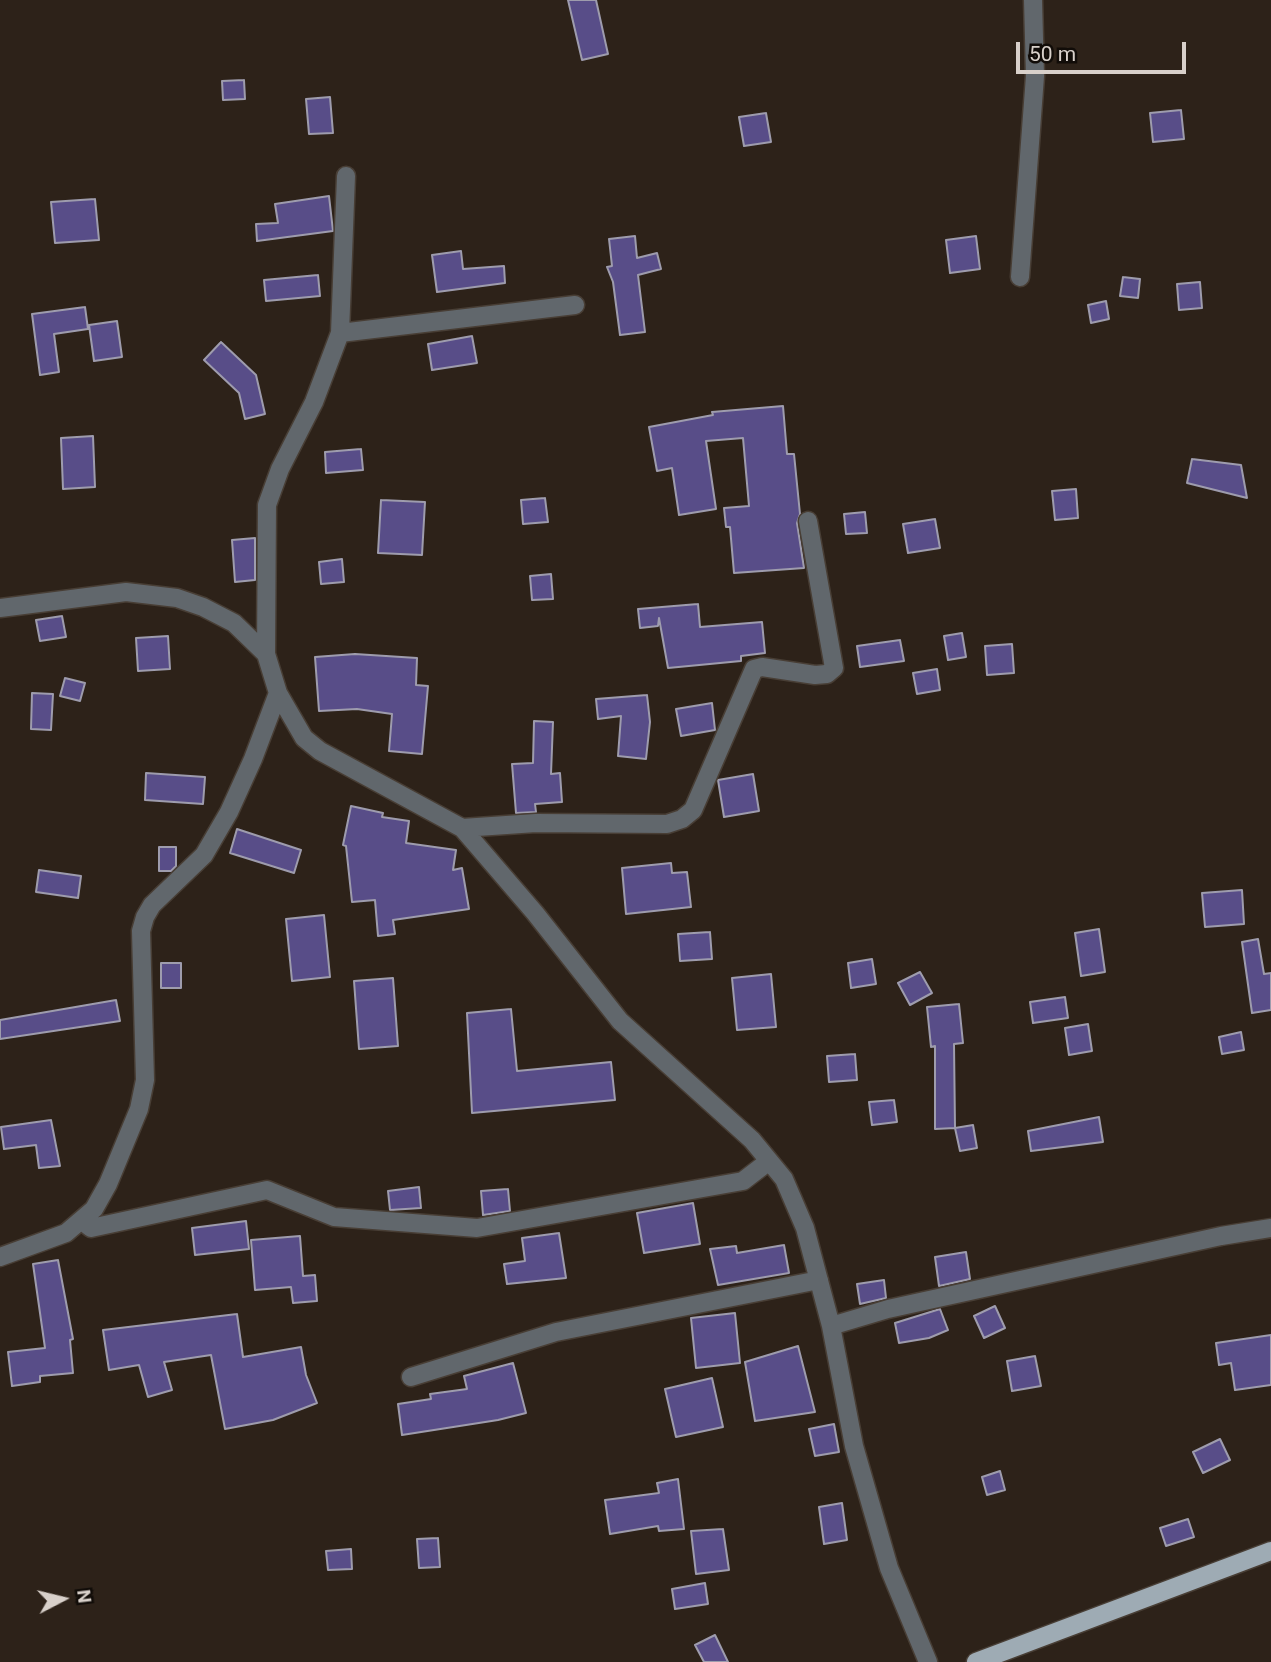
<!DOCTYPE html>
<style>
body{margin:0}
#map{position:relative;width:1271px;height:1662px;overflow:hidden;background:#2d2219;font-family:Roboto,sans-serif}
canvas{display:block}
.north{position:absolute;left:28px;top:1564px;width:70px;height:70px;-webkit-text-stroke:5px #110c08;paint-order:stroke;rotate:83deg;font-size:19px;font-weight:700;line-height:28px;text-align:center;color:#d8d0ca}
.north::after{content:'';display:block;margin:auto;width:24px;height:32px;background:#d8d0ca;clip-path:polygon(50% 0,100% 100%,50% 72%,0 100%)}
.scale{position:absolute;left:1016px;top:42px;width:170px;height:32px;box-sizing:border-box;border:4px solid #d8d0ca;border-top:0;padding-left:9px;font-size:21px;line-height:24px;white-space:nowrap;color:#d8d0ca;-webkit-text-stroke:5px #110c08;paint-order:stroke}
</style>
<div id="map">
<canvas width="1271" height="1662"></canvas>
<div class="north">N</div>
<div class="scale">50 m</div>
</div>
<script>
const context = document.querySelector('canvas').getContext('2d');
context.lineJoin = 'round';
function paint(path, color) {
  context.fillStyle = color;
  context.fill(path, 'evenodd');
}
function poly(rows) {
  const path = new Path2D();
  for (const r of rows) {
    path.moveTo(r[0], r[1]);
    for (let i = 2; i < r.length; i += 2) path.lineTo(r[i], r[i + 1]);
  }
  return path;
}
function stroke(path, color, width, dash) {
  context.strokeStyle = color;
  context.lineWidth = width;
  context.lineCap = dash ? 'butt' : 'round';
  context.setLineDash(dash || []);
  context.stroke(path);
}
const building = poly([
 [568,0,596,0,608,54,582,60,568,0],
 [244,80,245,99,223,100,222,81,244,80],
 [330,97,333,133,309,134,306,99,330,97],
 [1181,110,1184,139,1153,142,1150,113,1181,110],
 [766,113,771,142,744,146,739,117,766,113],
 [329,196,333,231,257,241,256,224,278,223,275,204,329,196],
 [95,199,99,240,55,243,51,202,95,199],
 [635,236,637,258,657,253,661,269,638,275,645,332,620,335,613,282,607,267,612,266,609,239,635,236],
 [976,236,980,269,950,273,946,240,976,236],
 [461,251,463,269,504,266,505,283,437,292,432,255,461,251],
 [318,275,320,296,266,301,264,280,318,275],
 [1123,277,1140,279,1138,298,1120,296,1123,277],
 [1200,282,1202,308,1179,310,1177,284,1200,282],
 [1106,301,1109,319,1091,323,1088,305,1106,301],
 [85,307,88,329,54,334,59,372,40,375,32,314,85,307],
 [117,321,122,357,94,361,89,325,117,321],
 [472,336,477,363,432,370,428,344,472,336],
 [221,342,256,375,265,414,245,419,239,393,204,360,221,342],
 [783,406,787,454,794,454,800,514,797,523,804,568,734,573,730,527,726,527,724,508,749,506,743,438,706,441,716,509,679,515,672,468,657,471,649,427,713,415,712,412,783,406],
 [93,436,95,487,63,489,61,438,93,436],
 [361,449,363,470,326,473,325,452,361,449],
 [1192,459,1241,465,1247,498,1187,483,1192,459],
 [1076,489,1078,518,1055,520,1052,491,1076,489],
 [545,498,548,522,523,524,521,500,545,498],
 [381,500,425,502,422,555,378,553,381,500],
 [865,512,867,533,846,534,844,514,865,512],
 [935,519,940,548,908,553,903,524,935,519],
 [255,538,255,580,235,582,232,540,255,538],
 [342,559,344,582,321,584,319,562,342,559],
 [551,574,553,599,532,600,530,576,551,574],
 [698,604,700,627,762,622,765,653,741,656,741,661,668,668,659,618,658,626,640,628,638,609,698,604],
 [62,616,66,637,40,641,36,620,62,616],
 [962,633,966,657,948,660,944,636,962,633],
 [168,636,170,669,138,671,136,638,168,636],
 [900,640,904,661,860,667,857,646,900,640],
 [1012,644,1014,673,987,675,985,646,1012,644],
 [355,654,417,658,416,685,428,686,422,754,389,751,392,714,357,709,319,711,315,657,355,654],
 [937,669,940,690,917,694,913,673,937,669],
 [65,678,85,683,80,701,60,696,65,678],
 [32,693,53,694,51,730,31,729,32,693],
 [647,695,650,722,646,759,618,756,621,716,598,719,596,699,647,695],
 [712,703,715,730,681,736,676,709,712,703],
 [534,721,553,722,551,774,560,773,562,802,535,804,536,812,516,813,512,764,533,763,534,721],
 [146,773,205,777,203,804,145,800,146,773],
 [753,774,759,811,724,817,718,780,753,774],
 [351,806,383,813,382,817,409,821,406,843,456,850,453,870,462,868,469,909,393,920,395,934,378,936,375,900,352,902,346,846,343,845,351,806],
 [237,829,301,850,294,873,230,853,237,829],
 [159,847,176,847,176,866,171,871,159,871,159,847],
 [671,863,672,873,687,872,691,907,626,914,622,868,671,863],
 [39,870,81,876,78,898,36,892,39,870],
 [1242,890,1244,924,1205,927,1202,893,1242,890],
 [324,915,330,977,292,981,286,919,324,915],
 [1099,929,1105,972,1081,976,1075,933,1099,929],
 [710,932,712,959,680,961,678,934,710,932],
 [1258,939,1264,974,1271,973,1271,1010,1252,1013,1242,942,1258,939],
 [872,959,876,984,851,988,848,963,872,959],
 [161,963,181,963,181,988,161,988,161,963],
 [920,972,932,993,910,1005,898,983,920,972],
 [771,974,776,1027,737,1030,732,978,771,974],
 [393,978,398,1046,359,1049,354,981,393,978],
 [1065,997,1068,1018,1033,1023,1030,1002,1065,997],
 [116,1000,120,1021,0,1039,0,1020,116,1000],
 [959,1004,963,1043,954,1044,955,1128,973,1125,977,1148,960,1151,955,1128,935,1129,935,1046,931,1047,927,1007,959,1004],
 [511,1009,517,1071,611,1062,615,1100,472,1113,467,1013,511,1009],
 [1088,1024,1092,1051,1069,1055,1065,1028,1088,1024],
 [1241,1032,1244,1050,1222,1054,1219,1037,1241,1032],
 [855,1054,857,1080,829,1082,827,1056,855,1054],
 [894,1100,897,1122,872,1125,869,1102,894,1100],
 [1099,1117,1103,1142,1031,1151,1028,1131,1099,1117],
 [51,1120,60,1166,39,1168,36,1145,4,1149,1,1127,51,1120],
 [419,1187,421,1208,390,1210,388,1191,419,1187],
 [508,1189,510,1211,483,1215,481,1191,508,1189],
 [693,1203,700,1244,644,1253,637,1213,693,1203],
 [246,1221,249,1249,195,1255,192,1228,246,1221],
 [559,1233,566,1278,507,1284,504,1264,525,1261,522,1238,559,1233],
 [300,1236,303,1276,315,1275,317,1301,293,1303,291,1287,255,1290,251,1240,300,1236],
 [784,1245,789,1273,718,1285,710,1249,736,1246,737,1253,784,1245],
 [966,1252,970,1279,939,1286,935,1257,966,1252],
 [58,1260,73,1339,70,1340,73,1373,40,1376,40,1382,12,1386,8,1352,45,1348,33,1264,58,1260],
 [884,1280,886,1298,860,1304,857,1284,884,1280],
 [995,1306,1005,1328,984,1338,974,1316,995,1306],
 [940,1309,948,1330,929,1338,899,1343,895,1323,940,1309],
 [735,1313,740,1363,696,1368,691,1318,735,1313],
 [237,1314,243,1357,301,1347,306,1375,317,1403,273,1420,225,1429,211,1355,164,1362,172,1390,148,1397,139,1365,109,1370,103,1330,237,1314],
 [1271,1335,1271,1385,1235,1390,1231,1363,1219,1365,1216,1343,1271,1335],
 [798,1346,815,1412,755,1421,745,1362,798,1346],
 [1035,1356,1041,1386,1012,1391,1007,1361,1035,1356],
 [513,1363,526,1413,498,1420,402,1435,398,1404,431,1399,430,1394,467,1389,464,1376,513,1363],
 [712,1378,723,1427,676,1437,665,1389,712,1378],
 [834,1424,839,1452,815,1456,809,1429,834,1424],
 [1220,1439,1230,1460,1203,1473,1193,1452,1220,1439],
 [1000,1471,1005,1490,987,1495,982,1477,1000,1471],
 [678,1479,684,1529,659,1531,658,1526,610,1534,605,1500,659,1493,657,1483,678,1479],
 [842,1503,847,1540,824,1544,819,1507,842,1503],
 [1188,1519,1194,1537,1166,1546,1160,1528,1188,1519],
 [723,1529,729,1570,696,1574,691,1531,723,1529],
 [438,1538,440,1567,419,1568,417,1539,438,1538],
 [351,1549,352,1569,328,1570,326,1551,351,1549],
 [705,1583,708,1604,675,1609,672,1589,705,1583],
 [715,1635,728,1662,704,1662,695,1645,715,1635]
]);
const minor = poly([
 [1020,277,1035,76,1033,0],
 [340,333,575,305],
 [0,608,126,592,177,598,203,607,234,623,266,654,278,693,304,738,320,751,462,828,535,913,620,1021,752,1140,784,1179,805,1228,831,1326,854,1446,889,1568,928,1662],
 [266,654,267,505,280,469,314,402,340,333,346,176],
 [462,828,536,823,667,824,682,819,693,810,754,669,762,667,815,675,827,674,834,668,808,521],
 [82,1221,91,1228,267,1190,334,1217,477,1228,743,1181,769,1161],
 [0,1257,66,1233,94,1209,108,1184,139,1109,145,1080,141,931,145,917,152,905,204,855,229,812,253,759,278,693],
 [831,1326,888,1309,1221,1236,1271,1228],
 [411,1377,556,1332,819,1280]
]);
const major = poly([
 [976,1662,1271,1551]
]);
paint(building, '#584d88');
stroke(building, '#9e9cad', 2);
stroke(minor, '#483e35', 21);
stroke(major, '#483e35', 21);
stroke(minor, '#61676c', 18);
stroke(major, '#9eabb4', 18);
</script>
